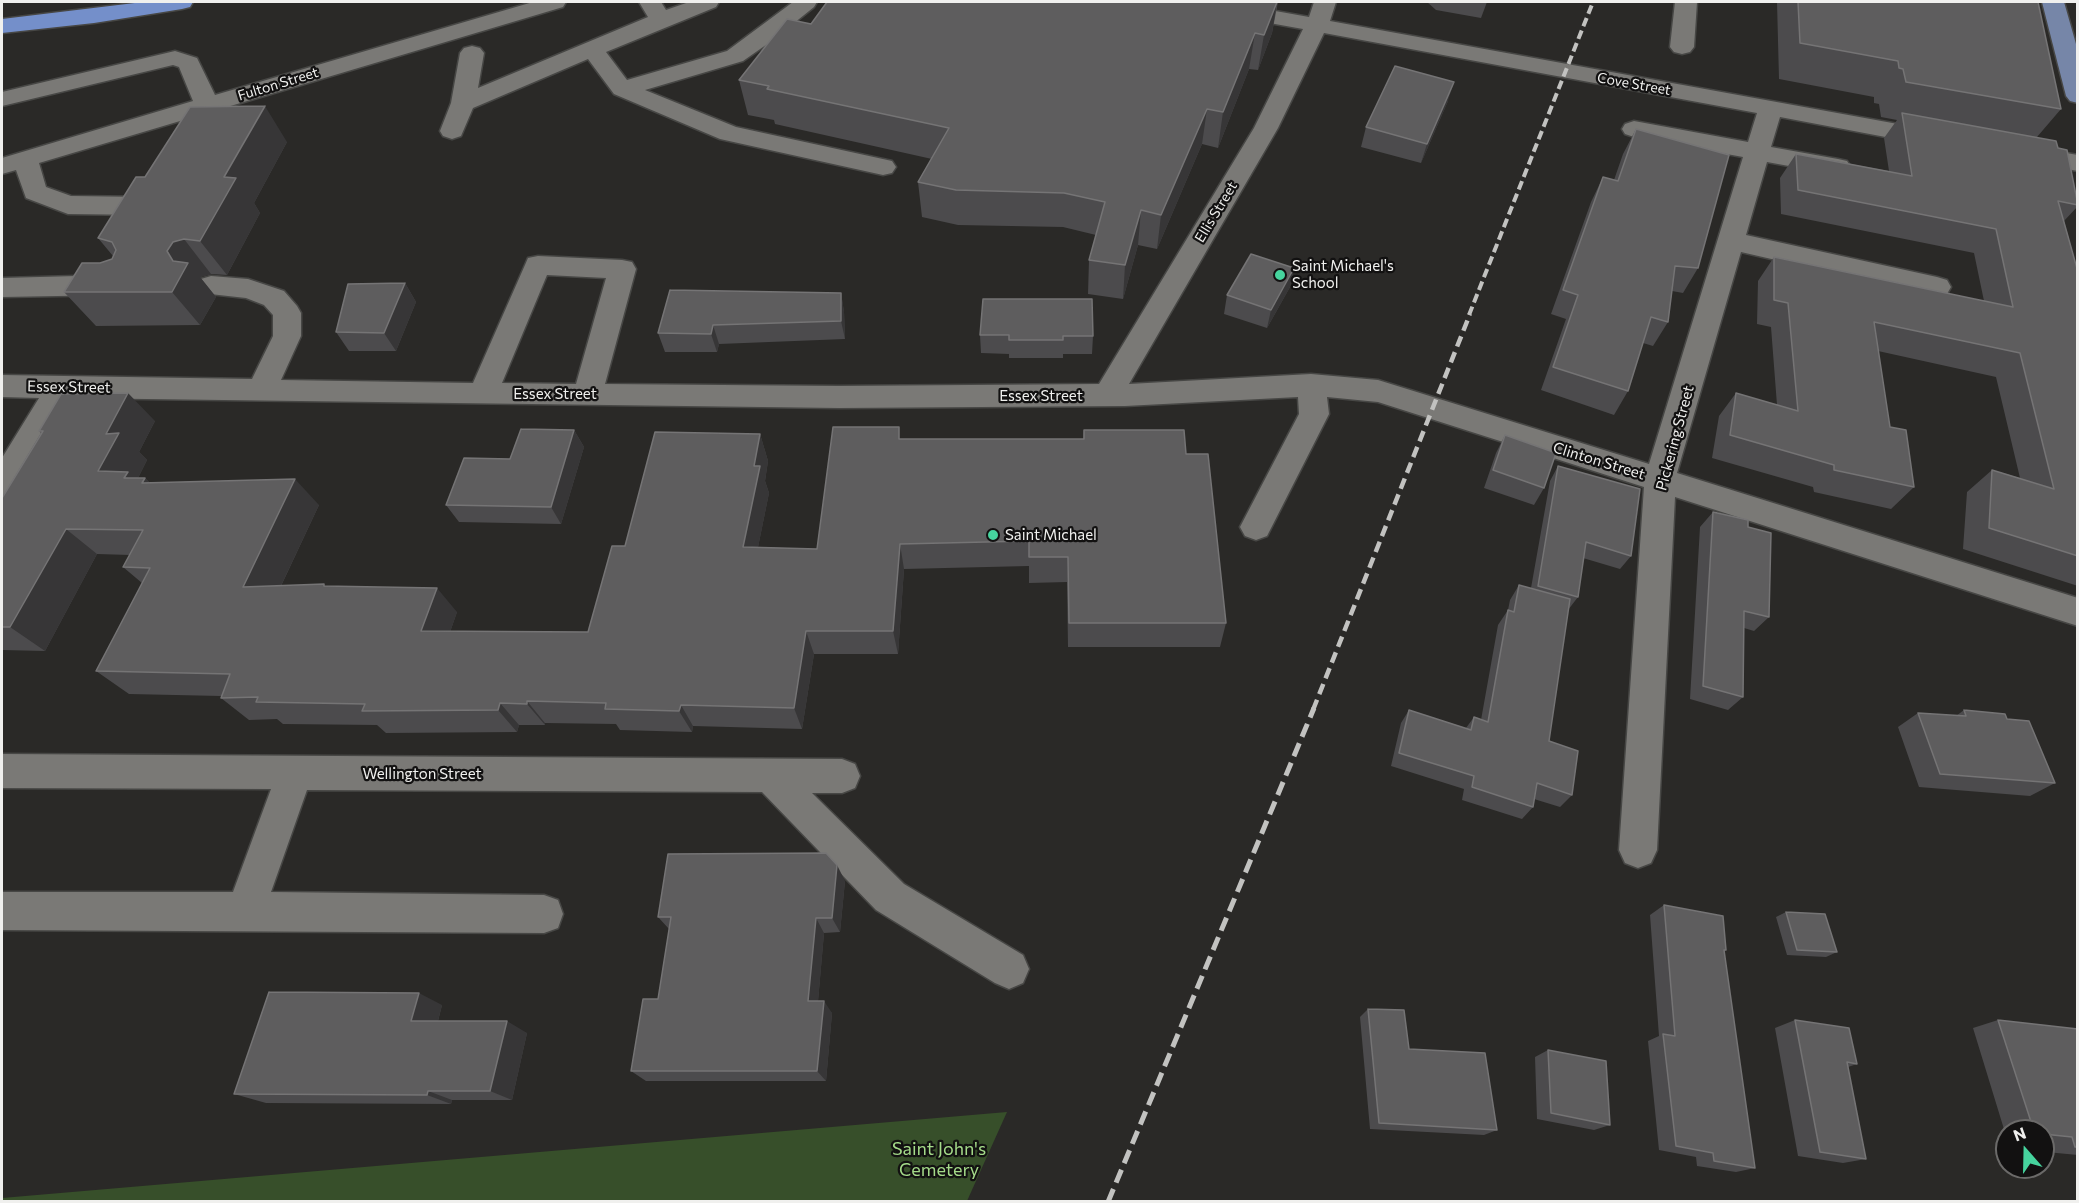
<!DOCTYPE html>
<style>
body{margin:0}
#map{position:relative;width:2079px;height:1203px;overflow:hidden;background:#2a2927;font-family:Commissioner,sans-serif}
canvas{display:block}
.frame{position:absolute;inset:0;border:3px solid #f0f0ee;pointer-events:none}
.north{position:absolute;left:1995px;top:1119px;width:60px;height:60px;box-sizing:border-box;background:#121111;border:2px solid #6b6a69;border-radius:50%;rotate:340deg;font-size:16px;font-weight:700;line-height:24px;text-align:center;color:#f0f0ee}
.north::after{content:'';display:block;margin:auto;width:21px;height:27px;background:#46d49e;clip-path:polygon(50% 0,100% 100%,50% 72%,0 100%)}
</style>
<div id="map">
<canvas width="2079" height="1203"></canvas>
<div class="frame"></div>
<div class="north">N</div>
</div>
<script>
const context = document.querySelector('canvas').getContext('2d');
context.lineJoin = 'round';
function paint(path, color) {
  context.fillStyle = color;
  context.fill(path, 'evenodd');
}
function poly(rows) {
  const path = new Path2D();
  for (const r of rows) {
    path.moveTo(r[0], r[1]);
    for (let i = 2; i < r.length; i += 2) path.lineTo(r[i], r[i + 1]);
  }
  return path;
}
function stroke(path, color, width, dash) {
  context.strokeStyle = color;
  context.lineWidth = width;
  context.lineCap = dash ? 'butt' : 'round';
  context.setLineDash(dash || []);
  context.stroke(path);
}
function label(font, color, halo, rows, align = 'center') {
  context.font = font + ' Commissioner,sans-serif';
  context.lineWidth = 4.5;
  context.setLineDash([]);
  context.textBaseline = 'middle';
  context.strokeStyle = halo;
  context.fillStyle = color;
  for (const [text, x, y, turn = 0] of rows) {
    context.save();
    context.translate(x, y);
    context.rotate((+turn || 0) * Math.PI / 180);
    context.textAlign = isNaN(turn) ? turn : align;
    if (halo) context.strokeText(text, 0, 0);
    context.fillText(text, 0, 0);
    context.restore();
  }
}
const green = poly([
 [1007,1112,967,1201,2,1201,2,1198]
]);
const minor = poly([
 [533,2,566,2,563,7,39,163,46,187,71,196,146,197,155,200,159,206,155,212,146,215,68,214,26,198,16,170,2,174,2,158,193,101,179,67,173,65,2,106,2,92,175,51,197,58,215,95,533,2],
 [639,2,661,2,666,10,689,2,719,2,716,7,606,52,627,80,727,51,793,2,817,2,814,7,773,40,743,61,645,90,736,127,892,161,896,167,892,173,883,175,720,139,614,94,588,59,473,108,461,136,452,139,443,136,440,131,451,103,460,53,464,48,472,46,480,48,484,53,478,88,648,17,639,2],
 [1180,2,1225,2,1309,17,1314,2,1336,2,1330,21,1942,132,1945,138,1942,144,1933,146,1780,117,1771,147,1838,159,1847,161,1851,167,1847,173,1838,175,1767,162,1746,235,1937,277,1947,280,1951,287,1947,294,1937,297,1741,252,1677,473,2078,598,2078,626,1675,497,1657,850,1651,863,1638,868,1625,863,1619,850,1644,487,1378,402,1327,397,1329,414,1267,536,1256,540,1245,536,1240,527,1299,414,1298,397,1125,406,839,408,69,398,13,493,2,496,2,458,39,398,2,397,2,375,252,379,273,336,273,315,264,305,246,298,201,293,197,286,201,279,211,276,248,279,284,291,297,306,301,313,301,336,281,380,473,383,525,265,528,258,538,256,622,260,632,262,636,269,605,384,839,386,1099,384,1254,128,1303,29,1191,9,1183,7,1180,2],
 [1324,33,1757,113,1748,142,1634,121,1625,124,1622,129,1625,134,1634,137,1743,157,1649,464,1378,380,1311,374,1129,384,1278,128,1324,33],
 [547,275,606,278,576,384,502,383,547,275],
 [1675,2,1697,2,1694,47,1690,52,1682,54,1674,52,1670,47,1675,2],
 [2025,146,2078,155,2078,171,2016,160,2013,154,2016,148,2025,146],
 [114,275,124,278,128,285,124,292,114,295,2,297,2,278,114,275],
 [2,754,842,759,855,764,860,776,855,788,842,793,812,793,904,884,1023,955,1029,969,1023,983,1009,989,995,983,876,910,762,792,307,790,271,892,544,895,558,900,563,914,558,928,544,933,2,930,2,892,233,892,271,789,2,788,2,754]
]);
const major = poly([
 [2042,2,2064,2,2078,51,2078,103,2070,101,2066,96,2042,2]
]);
const highway = poly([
 [143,2,193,2,190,7,182,9,94,23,2,33,2,19,143,2]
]);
const railFar2 = poly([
 [1469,315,1593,2]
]);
const railFar1 = poly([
 [1313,710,1470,314]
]);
const rail = poly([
 [1108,1202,1314,708]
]);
const wall = poly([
 [827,2,1278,2,1272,33,1258,70,1249,69,1218,148,1202,144,1157,249,1138,245,1123,299,1088,294,1089,260,1096,235,1063,227,958,225,922,217,918,182,932,159,775,124,774,120,748,115,739,80,811,24],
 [1427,2,1487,2,1481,18,1436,10],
 [1777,2,2038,2,2061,109,2037,137,2058,148,2078,201,2078,206,2064,221,2078,272,2078,586,1963,549,1967,492,1992,470,2020,478,1996,377,1878,351,1890,427,1914,487,1891,509,1814,492,1813,487,1712,458,1719,416,1736,393,1777,405,1771,327,1757,324,1758,281,1774,257,1984,301,1974,253,1781,214,1780,178,1796,154,1889,171,1884,138,1897,120,1881,117,1879,104,1874,103,1874,97,1779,79],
 [1448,101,1421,163,1361,147,1366,127],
 [1636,129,1698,268,1683,293,1672,291,1668,322,1653,346,1643,343,1628,391,1614,415,1541,390,1566,319,1551,314,1591,202,1603,177,1614,180,1623,154],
 [287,142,254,203,260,213,227,275,211,274,200,277,216,297,200,325,96,326,64,292,112,259,113,256,98,238,145,177],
 [1294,268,1290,287,1267,328,1224,314,1227,295],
 [405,283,416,302,396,351,349,351,336,332],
 [841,293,844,312,845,339,719,344,717,352,665,352,658,333],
 [980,335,1093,336,1092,354,1063,354,1063,358,1009,358,1009,354,981,353],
 [155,421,139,452,147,460,138,478,145,478,150,483,319,505,281,586,326,586,457,612,450,632,588,632,625,546,760,434,768,461,765,481,769,493,758,547,817,549,901,439,1083,439,1084,430,1186,454,1226,623,1220,647,1068,647,1067,582,1029,583,1029,566,904,569,898,654,814,654,802,729,693,726,692,732,620,730,616,724,545,723,545,725,519,725,517,732,386,733,377,725,283,724,277,719,249,720,221,698,221,696,129,694,96,671,142,583,123,567,130,555,97,554,45,651,2,650,2,498,41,433,39,431],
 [574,430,584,447,561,524,459,522,446,505,510,459],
 [1505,435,1544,488,1534,505,1484,488,1496,453],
 [1558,466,1631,556,1620,569,1583,558,1578,597,1568,610,1549,741,1572,795,1560,807,1534,799,1533,807,1522,819,1462,800,1464,789,1391,766,1401,723,1409,710,1466,728,1474,717,1481,720,1498,625,1508,610,1510,600,1519,585,1531,588,1550,481],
 [1713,512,1748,527,1769,617,1754,631,1744,628,1743,697,1728,710,1690,699,1700,527],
 [1964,710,2007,719,2055,783,2030,796,1919,787,1898,727,1918,713,1956,716],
 [845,881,840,932,824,933,818,1001,832,1013,826,1081,646,1081,631,1071,658,999,669,929,658,917],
 [1664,905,1726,950,1724,951,1755,1168,1736,1172,1697,1166,1696,1157,1659,1150,1648,1041,1659,1036,1650,915],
 [1786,912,1837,952,1826,957,1787,955,1776,917],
 [442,1005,438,1021,527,1033,512,1100,452,1100,451,1104,266,1103,234,1094],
 [1368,1009,1409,1049,1497,1130,1484,1135,1370,1129,1360,1017],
 [1795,1020,1857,1064,1848,1067,1866,1159,1843,1163,1798,1156,1775,1028],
 [1998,1020,2078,1029,2078,1155,2046,1152,2043,1142,2043,1131,2007,1131,2007,1139,1973,1028],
 [1548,1050,1610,1125,1594,1130,1537,1119,1535,1057]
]);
const shadedWall = poly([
 [1277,2,1272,33,1258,70,1264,35],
 [1255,33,1249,69,1218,148,1223,112],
 [1454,82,1448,101,1421,163,1427,144],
 [265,106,287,142,254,203,260,213,227,275,200,241,224,177],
 [1207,109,1202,144,1157,249,1161,215],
 [1141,210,1138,245,1123,299,1125,265],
 [184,239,211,274,200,277,216,297,200,325,172,292,173,261,167,251,173,242],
 [1294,268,1290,287,1267,328,1271,310],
 [405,283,416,302,396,351,384,333],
 [841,293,844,312,845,339,841,321],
 [713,325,719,344,717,352,711,334],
 [128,393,155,421,139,452,147,460,137,480,98,471,106,434],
 [574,430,584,447,561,524,551,507],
 [760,434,768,461,765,481,769,493,753,572,743,547,754,466],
 [145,478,173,504,142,483],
 [295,479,319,505,269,611,243,587],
 [66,529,97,554,45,651,10,627],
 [900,544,904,569,898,654,893,631],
 [437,588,457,612,442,655,421,631],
 [806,631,814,654,802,729,794,708],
 [527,701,545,723,545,725,527,704],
 [500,703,519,725,517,732,498,710],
 [681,705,693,726,692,732,679,711],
 [837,865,845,881,840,932,832,918],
 [816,918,824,933,817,1013,808,1001],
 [419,993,442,1005,435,1032,411,1021],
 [824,1001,832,1013,826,1081,817,1071],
 [507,1021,527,1033,512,1100,490,1091],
 [428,1091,452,1100,451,1104,427,1095]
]);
const building = poly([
 [827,2,1277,2,1264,35,1255,33,1223,112,1207,109,1161,215,1141,210,1125,265,1089,260,1105,202,1064,193,956,190,918,182,949,128,767,89,769,86,739,80,787,19,811,24,827,2],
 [1798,2,2038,2,2061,109,1906,82,1903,69,1899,68,1898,61,1800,43,1798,2],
 [1395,66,1454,82,1427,144,1366,127,1395,66],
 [265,106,224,177,236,178,200,241,184,239,173,242,167,251,173,261,188,263,172,292,64,292,82,263,100,263,112,259,116,250,112,242,98,238,136,177,145,177,190,107,265,106],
 [1902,113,2056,141,2058,148,2067,150,2078,205,2058,201,2078,272,2078,556,1989,528,1992,470,2054,489,2020,353,1874,322,1890,427,1906,430,1914,487,1834,470,1834,465,1730,435,1736,393,1798,411,1788,303,1774,300,1774,257,2013,307,1996,229,1798,190,1796,154,1912,176,1902,113],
 [1636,129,1729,155,1698,268,1675,266,1668,322,1651,317,1628,391,1553,367,1578,295,1563,290,1603,177,1618,181,1636,129],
 [1251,254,1294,268,1271,310,1227,295,1251,254],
 [405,283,384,333,336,332,348,284,405,283],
 [670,290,841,293,841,321,713,325,711,334,658,333,670,290],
 [983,299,1092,299,1093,336,1063,336,1063,340,1009,340,1009,335,980,335,983,299],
 [128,393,106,434,119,433,98,471,128,472,124,478,145,478,142,483,295,479,243,587,324,584,324,586,437,588,421,631,588,632,612,546,625,546,655,432,760,434,754,466,760,466,743,547,817,549,833,427,899,427,899,439,1084,439,1084,430,1184,430,1186,454,1208,454,1226,623,1069,623,1068,557,1029,557,1029,541,900,544,893,631,806,631,794,708,681,705,679,711,605,709,606,703,527,701,527,704,500,703,498,710,362,711,365,704,256,702,258,697,221,698,230,674,96,671,150,568,123,567,143,530,66,529,10,627,2,627,2,498,43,431,39,431,61,394,128,393],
 [521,429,574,430,551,507,446,505,464,458,510,459,521,429],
 [1505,435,1556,453,1544,488,1493,470,1505,435],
 [1558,466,1640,489,1631,556,1586,542,1578,597,1538,586,1558,466],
 [1713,512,1748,520,1748,527,1771,533,1769,617,1744,611,1743,697,1703,686,1713,512],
 [1519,585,1570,599,1549,741,1578,751,1572,795,1537,783,1533,807,1472,787,1474,776,1399,753,1409,710,1471,730,1474,717,1488,722,1508,610,1514,612,1519,585],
 [1964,710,2005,714,2007,719,2029,721,2055,783,1940,774,1918,713,1966,716,1964,710],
 [826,853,837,865,832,918,816,918,808,1001,824,1001,817,1071,631,1071,643,999,658,999,671,917,658,917,668,854,826,853],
 [1664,905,1723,916,1726,950,1724,950,1755,1168,1714,1161,1713,1153,1676,1146,1663,1034,1675,1036,1664,905],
 [1786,912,1825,914,1837,952,1797,950,1786,912],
 [269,992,419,993,411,1021,507,1021,490,1091,428,1091,427,1095,234,1094,269,992],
 [1368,1009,1404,1010,1409,1049,1485,1053,1497,1130,1379,1123,1368,1009],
 [1795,1020,1849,1028,1857,1064,1847,1062,1866,1159,1820,1152,1795,1020],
 [1998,1020,2078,1029,2078,1147,2075,1147,2072,1137,2043,1134,2043,1131,2034,1131,1998,1020],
 [1548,1050,1606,1061,1610,1125,1551,1113,1548,1050]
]);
const markers = [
 [1280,275,6,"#46d49e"],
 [993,535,6,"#46d49e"]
];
const farStreetnames = [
 ["Fulton Street",278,84,-17],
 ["Cove Street",1634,84,10],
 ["Ellis Street",1216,212,-59]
];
const poiNames = [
 ["Saint Michael's",1292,266],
 ["School",1292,283],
 ["Saint Michael",1005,535]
];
const streetNames = [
 ["Essex Street",69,387,1],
 ["Essex Street",555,394],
 ["Essex Street",1041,396],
 ["Pickering Street",1675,438,-75],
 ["Clinton Street",1599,461,17],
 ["Wellington Street",422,774]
];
const nearParknames = [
 ["Saint John's",939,1149],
 ["Cemetery",939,1170]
];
paint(green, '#374f2a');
stroke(minor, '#474745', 3);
stroke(major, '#474745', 3);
stroke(highway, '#474745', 3);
paint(minor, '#7a7976');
paint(major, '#7686a8');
paint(highway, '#748fca');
stroke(railFar2, '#c2c2c0', 4, [9, 4.5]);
stroke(railFar1, '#c2c2c0', 4.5, [11, 6]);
stroke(rail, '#c2c2c0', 5, [14, 7]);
paint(wall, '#4c4b4d');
paint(shadedWall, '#373637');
paint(building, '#5e5d5e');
stroke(building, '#757475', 1.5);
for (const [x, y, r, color] of markers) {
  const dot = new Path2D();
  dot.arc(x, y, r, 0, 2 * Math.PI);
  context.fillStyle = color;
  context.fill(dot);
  stroke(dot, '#121111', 2);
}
label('14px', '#f0f0ee', '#121111', farStreetnames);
label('15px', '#f0f0ee', '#121111', poiNames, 'left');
label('15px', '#f0f0ee', '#121111', streetNames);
label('18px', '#a4da89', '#121111', nearParknames);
</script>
